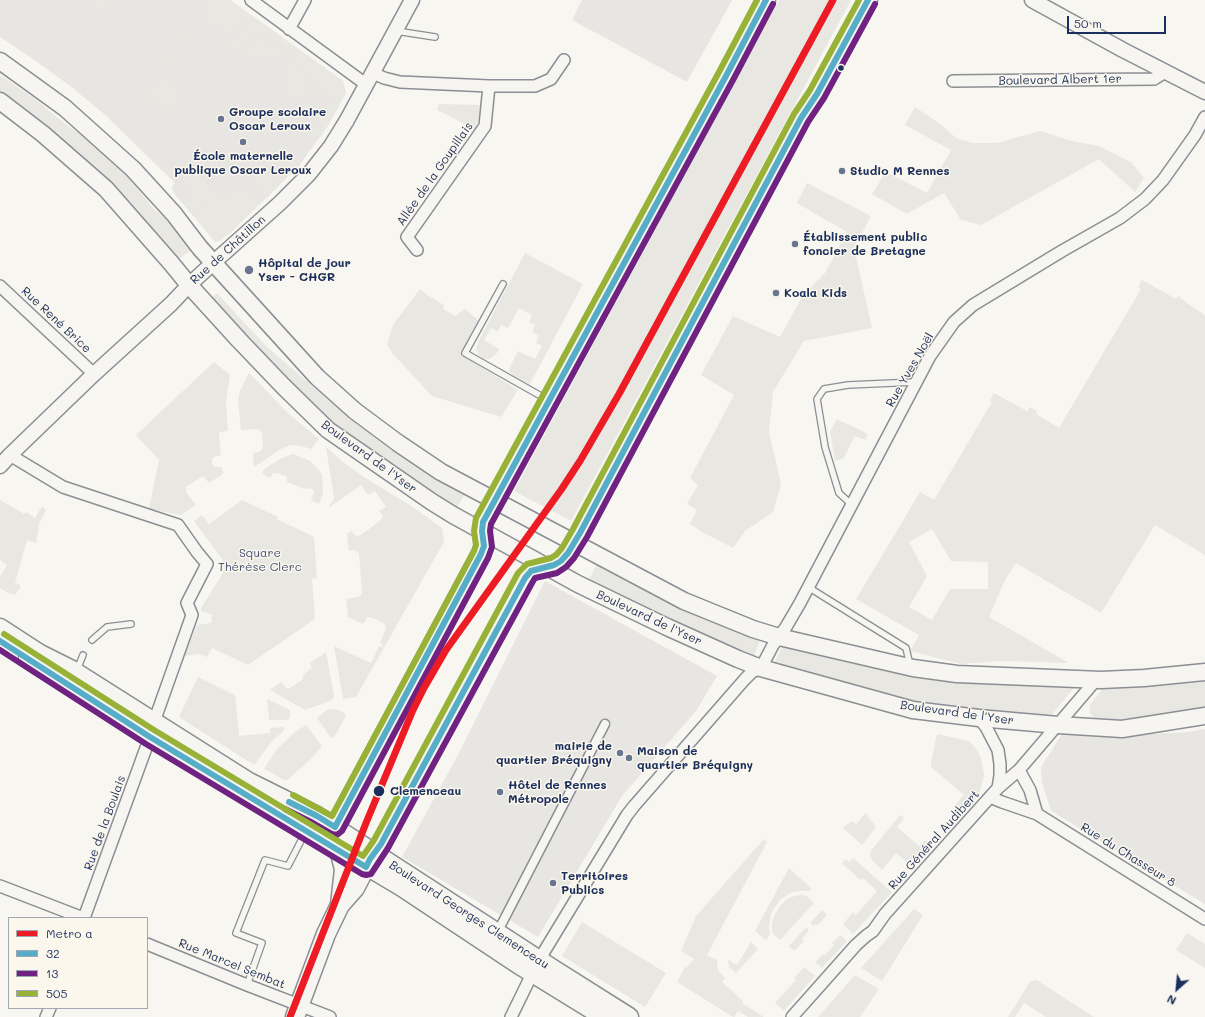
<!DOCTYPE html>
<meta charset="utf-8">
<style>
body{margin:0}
#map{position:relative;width:1205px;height:1017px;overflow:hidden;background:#f8f6f0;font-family:Mali,sans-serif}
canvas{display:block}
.legend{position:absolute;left:8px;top:917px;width:140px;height:92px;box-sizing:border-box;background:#fbf7ec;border:1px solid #a1a7b3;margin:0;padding:5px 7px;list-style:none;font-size:12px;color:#1b2f5e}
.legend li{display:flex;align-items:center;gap:8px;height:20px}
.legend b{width:20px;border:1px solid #a1a7b3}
.north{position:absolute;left:1157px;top:969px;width:40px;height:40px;-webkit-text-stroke:3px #fbf7ec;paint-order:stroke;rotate:207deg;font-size:11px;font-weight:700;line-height:16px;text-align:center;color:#1b2f5e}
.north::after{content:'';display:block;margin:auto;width:14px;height:18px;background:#1b2f5e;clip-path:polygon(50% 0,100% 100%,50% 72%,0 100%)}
.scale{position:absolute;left:1067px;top:16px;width:99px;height:18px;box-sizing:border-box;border:2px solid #1b2f5e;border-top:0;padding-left:5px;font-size:12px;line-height:14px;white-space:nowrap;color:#1b2f5e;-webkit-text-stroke:3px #fbf7ec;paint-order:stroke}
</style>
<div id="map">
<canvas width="1205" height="1017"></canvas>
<ul class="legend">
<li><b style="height:5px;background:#ed1c24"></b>Metro a</li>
<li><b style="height:5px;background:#56adc7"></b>32</li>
<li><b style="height:5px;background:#6f2282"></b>13</li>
<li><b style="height:5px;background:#98b237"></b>505</li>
</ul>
<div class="north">N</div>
<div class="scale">50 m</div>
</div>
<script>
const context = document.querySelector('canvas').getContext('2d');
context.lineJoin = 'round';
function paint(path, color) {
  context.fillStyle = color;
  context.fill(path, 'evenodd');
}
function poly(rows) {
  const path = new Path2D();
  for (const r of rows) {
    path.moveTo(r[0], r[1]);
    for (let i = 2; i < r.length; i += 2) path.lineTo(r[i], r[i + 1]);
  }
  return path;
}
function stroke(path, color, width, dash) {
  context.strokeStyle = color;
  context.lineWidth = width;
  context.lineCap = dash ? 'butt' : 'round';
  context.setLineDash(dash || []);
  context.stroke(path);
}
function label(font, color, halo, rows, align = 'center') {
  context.font = font + ' Mali,sans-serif';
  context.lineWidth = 3;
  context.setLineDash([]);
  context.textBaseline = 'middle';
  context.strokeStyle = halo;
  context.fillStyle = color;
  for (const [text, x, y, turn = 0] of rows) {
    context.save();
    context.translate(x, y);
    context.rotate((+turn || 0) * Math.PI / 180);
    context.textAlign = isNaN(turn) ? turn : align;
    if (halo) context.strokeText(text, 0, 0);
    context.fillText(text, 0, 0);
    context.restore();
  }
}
const built = poly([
 [0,0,230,0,343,81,346,93,329,124,299,166,228,235,205,210,195,218,173,192,172,187,175,183,104,114,70,86,33,59,0,37],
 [582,0,732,0,687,82,572,20],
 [545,581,717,676,696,711,622,796,538,937,402,857,459,753],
 [1205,729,1205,904,1051,811,1042,783,1041,767,1063,732,1110,736,1188,732]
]);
const green = poly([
 [89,0,103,0,110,5,105,12],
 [204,0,230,0,248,13,230,35,221,28,219,30,203,17,202,3],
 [779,0,851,0,571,521,514,491],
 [253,16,343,81,346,93,329,124,319,139,316,136,314,139,308,134,331,97,322,88,319,89,311,81,289,50,279,43,269,38,259,36,252,38,245,42,232,55,224,48],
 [182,28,187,33,182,40,208,62,205,66,174,37],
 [265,40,276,44,283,51,282,60,279,61,271,54,262,62,239,53,244,47,254,41],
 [166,54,185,71,180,76,162,58],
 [286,54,289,54,317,92,312,97,305,90,302,97,293,100,285,90,285,88,281,83,283,77,289,75,289,73,282,66],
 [89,68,107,83,105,86,91,75,92,73,90,71,87,73,86,72],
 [0,75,35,99,59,119,88,140,127,176,154,209,167,220,194,248,177,260,0,95],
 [165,75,184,94,166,113,147,94],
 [439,104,480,105,479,116,476,128,471,129,469,132,467,130,469,126,437,110],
 [915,107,940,124,956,138,973,143,997,143,1040,131,1072,141,1099,146,1131,162,1144,178,1135,192,1099,159,981,225,961,220,944,193,907,214,872,194,886,172,927,193,951,150,905,125],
 [263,164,281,183,267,198,255,184,254,180,256,170],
 [193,167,223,200,232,192,239,190,247,192,260,204,220,241,215,242,195,218,205,210,201,204,191,213,184,205,192,197,188,192,191,189,181,178],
 [807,183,871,216,854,248,872,328,804,341,773,392,769,432,781,484,773,512,745,531,733,548,702,532,690,524,697,510,687,504,698,485,690,478,734,395,701,375,733,316,780,337,803,295,825,273,847,232,797,203],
 [525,253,583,284,530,384,514,376,509,371,510,367,518,351,535,359,542,346,536,343,539,336,532,332,535,325,529,322,532,315,519,308,508,328,501,325,498,332,491,328,484,340,499,349,497,353,490,359,484,359,479,355,476,350,478,342],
 [1142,280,1176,299,1178,296,1185,301,1185,302,1205,315,1205,555,1155,525,1101,613,1016,563,1005,580,989,617,1069,663,1000,661,961,664,910,651,919,635,856,599,920,492,934,500,992,402,990,400,994,393,1027,411,1030,407,1037,411,1036,414,1059,428,1141,289,1138,287],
 [932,529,951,561,988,562,988,589,950,589,932,620,909,607,927,576,909,542],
 [420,289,427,295,444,305,443,309,455,316,465,309,479,321,464,352,473,362,518,390,501,417,432,396,393,354,387,344,393,325],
 [217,293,266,346,355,423,389,448,411,462,465,494,456,509,348,435,295,392,210,299],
 [214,362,230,375,226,402,228,431,219,432,221,455,214,457,212,459,212,464,214,467,222,467,223,474,209,483,204,477,201,477,187,486,186,488,186,492,196,505,181,515,149,509,159,460,136,435],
 [249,373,290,415,319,439,311,449,301,446,291,445,281,449,254,467,253,453,259,452,262,450,263,446,262,433,259,429,241,430,238,401,240,391],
 [837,419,868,434,865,440,855,436,843,459,835,461,830,432],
 [326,447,343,462,364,477,410,505,442,528,444,542,356,697,343,699,334,646,371,663,379,646,382,647,383,644,380,643,386,628,385,624,371,617,368,617,363,624,348,617,346,599,358,597,360,596,362,593,359,553,354,550,349,551,347,534,351,531,356,536,361,535,381,520,383,516,379,511,386,507,375,491,368,495,361,485,328,508,334,498],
 [293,454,310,461,318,469,322,475,323,493,319,504,311,500,314,492,312,489,306,488,304,489,287,482,287,477,278,473,272,474,270,478,262,474,264,469,282,458],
 [0,500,24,514,26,512,35,518,42,506,46,510,39,524,36,543,27,540,15,583,20,585,20,588,15,595,8,593,0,588,0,577,7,565,0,560],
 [242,500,278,517,277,519,314,537,317,578,312,579,315,619,248,665,212,648,207,657,199,654,184,656,197,625,211,623,212,615,201,611,201,608,223,573,224,568,222,559,194,521,202,515,209,524],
 [598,561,761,637,754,657,587,584],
 [783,644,1077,684,1051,716,983,711,915,701,782,665,775,662],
 [326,652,334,696,332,700,305,710,270,690,281,682,286,688,290,688,302,680,304,674,312,668,310,663],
 [198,677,235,695,239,736,270,733,270,728,283,727,284,728,284,731,273,740,254,765,179,717],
 [1205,677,1205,707,1122,720,1095,719,1090,713,1089,706,1105,686],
 [267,699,290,710,290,717,288,720,269,720],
 [335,709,343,712,346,716,334,737,331,738,317,718,327,710],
 [306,725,322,746,311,759,286,781,264,769,276,750,294,733],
 [937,734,968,741,972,744,977,750,981,758,984,775,981,788,976,798,963,813,955,805,964,795,931,767,931,763],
 [866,813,869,818,875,825,875,828,862,845,843,828,847,824,848,825,852,821,856,824],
 [900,815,904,818,897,827,919,846,925,840,933,846,913,868,896,853,882,870,873,861,870,856,871,851],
 [764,839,767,842,707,955,717,960,718,970,725,978,722,982,743,1001,742,1003,764,1017,748,1017,738,1011,734,1017,733,1017,677,982,685,967,686,968,694,959,681,951,696,916],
 [853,858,892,892,853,934,843,924,853,912,856,915,877,891,863,878,860,880,842,863,846,859,849,862],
 [789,868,812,889,809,891,800,891,790,893,780,900,773,910,771,915,769,928,770,934,766,940,755,931],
 [801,895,807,896,814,903,780,940,773,934,772,931,772,923,775,914,781,905,786,900,791,897],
 [914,909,923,915,882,981,861,968],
 [822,910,827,915,818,925,816,924,813,926,810,923],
 [582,922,666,973,645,1007,562,956],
 [806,927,809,930,802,939,804,941,794,951,789,946],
 [1187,933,1205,944,1205,968,1176,950],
 [840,935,847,941,822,968,815,962,823,954,825,955,834,945,832,943],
 [751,942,758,949,736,973,729,967,728,960,737,965],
 [804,967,815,976,784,1011,775,1003,796,980,794,978],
 [855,975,879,989,860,1017,818,1017],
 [1035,980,1038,981,1094,1017,1046,1017,1024,1003,1015,1017,1008,1017,1030,982]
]);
const service = poly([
 [396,31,435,37],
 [503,284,465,353,548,400],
 [851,504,839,493,825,447,817,399,824,389,848,385,916,382],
 [808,587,906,648,909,661,910,664],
 [92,640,107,627,131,624],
 [77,670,83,655],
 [247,985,262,943,236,933,265,860,288,866,305,833]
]);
const pedestrian = poly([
 [497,933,605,724]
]);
const minor = poly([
 [251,0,360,80,366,84],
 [289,29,305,0],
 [373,73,384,78,400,82,489,86,535,86,551,79,564,60],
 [953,81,1154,79,1165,72],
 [417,250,407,237,485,126,489,86],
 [0,286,94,374],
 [10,455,63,487,178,525,197,552,207,564,187,603,192,615,154,722,150,737,84,918],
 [979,718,986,727,998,750,1000,764,1000,776,998,788],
 [1019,770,1030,790,1037,814],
 [990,797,1002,802,1037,814,1205,919],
 [0,886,83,918],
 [147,944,247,985,330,1017],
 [539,960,627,815,634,806,745,679,752,672,761,668,773,645,786,627,800,603,930,356,954,322,973,305,1062,251,1120,218,1145,199,1163,180,1195,135,1205,117],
 [46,1017,50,1008],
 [511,1017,533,972],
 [792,1017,856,945,866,936,873,931,885,914,998,788,1019,770,1096,680]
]);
const tertiary = poly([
 [1032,0,1123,50,1205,92],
 [0,466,10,455,94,374,171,304,189,285,214,262,280,203,309,174,331,146,347,120,412,0]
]);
const secondary = poly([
 [0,61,65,108,133,169,174,214,200,248,317,377,355,411,398,443,441,472,684,601,753,629,779,637,913,668,957,674,1101,680,1144,678,1205,672],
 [0,101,43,134,106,189,171,263,189,285,239,340,283,386,328,430,432,502,453,515,578,584,667,627,738,659,761,668,913,710,979,718,1058,725,1122,729,1205,716]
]);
const primary = poly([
 [0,628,40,654,72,670,249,782,317,816,553,969,629,1017],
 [28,659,150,737,402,887,518,964,604,1017],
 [330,845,330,836,481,554,484,546,482,531,483,522,726,76,766,0],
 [339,850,344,869,340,905],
 [295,1017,326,934,340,905,355,888,370,859,381,844,525,578,531,571,554,565,561,561,568,553,580,533,801,118,817,94,868,0]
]);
const bus1 = poly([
 [0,641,150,737,366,867,370,859,381,844,525,578,531,571,554,565,561,561,568,553,580,533,801,118,817,94,868,0],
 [289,802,317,816,335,827,481,554,484,546,482,531,483,522,726,76,766,0]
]);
const bus2 = poly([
 [0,650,146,744,362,874,366,875,371,874,388,848,532,583,535,578,557,573,566,567,574,558,587,537,808,122,824,98,875,4],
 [285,809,313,823,332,834,337,835,342,831,488,558,492,547,490,531,491,524,733,80,773,4]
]);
const bus3 = poly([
 [4,634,154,730,363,856,374,840,518,573,527,564,551,558,556,555,562,548,573,529,794,114,810,90,859,0],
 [293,795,332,816,474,551,476,545,474,531,476,518,719,72,757,0]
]);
const metro1 = poly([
 [290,1017,366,823,413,710,424,688,446,650,561,490,580,461,619,394,833,0]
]);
const markers = [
 [841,68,3.5,"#1b2f5e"],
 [221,119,4,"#687591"],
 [243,142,4,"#687591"],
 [842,171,4,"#687591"],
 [795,244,4,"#687591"],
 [249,270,5,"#687591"],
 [776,293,4,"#687591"],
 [620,753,4,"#687591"],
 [629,758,4,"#687591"],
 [379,791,6,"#1b2f5e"],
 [500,792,4,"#687591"],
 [553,883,4,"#687591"]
];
const streetNames = [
 ["Boulevard Albert 1er",1060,80,-1],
 ["Allée de la Goupillais",435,174,-55],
 ["Rue de Châtillon",228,250,-42],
 ["Rue René Brice",56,320,43],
 ["Rue Yves Noël",910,370,-60],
 ["Boulevard de l'Yser",369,457,36],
 ["Boulevard de l'Yser",649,618,25],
 ["Boulevard de l'Yser",957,713,8],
 ["Rue de la Boulais",105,823,-70],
 ["Rue Général Audibert",934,840,-48],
 ["Rue du Chasseur 8",1128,855,32],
 ["Boulevard Georges Clemenceau",469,915,33],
 ["Rue Marcel Sembat",232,964,22]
];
const poiNames = [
 ["Groupe scolaire",229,112],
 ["Oscar Leroux",229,126],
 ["École maternelle",243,156,"center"],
 ["publique Oscar Leroux",243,170,"center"],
 ["Studio M Rennes",850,171],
 ["Établissement public",803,237],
 ["foncier de Bretagne",803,251],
 ["Hôpital de jour",258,263],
 ["Yser - CHGR",258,277],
 ["Koala Kids",784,293],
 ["mairie de",612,746,"right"],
 ["quartier Bréquigny",612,760,"right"],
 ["Maison de",637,751],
 ["quartier Bréquigny",637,765],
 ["Hôtel de Rennes",508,785],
 ["Métropole",508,799],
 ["Territoires",561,876],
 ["Publics",561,890]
];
const parkNames = [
 ["Square",260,553],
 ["Thérèse Clerc",260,567]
];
const stopNames = [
 ["Clemenceau",390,791]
];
paint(built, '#e7e6e2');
paint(green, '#e8e7e2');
stroke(service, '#8b8e94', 8);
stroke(pedestrian, '#8b8e94', 11);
stroke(minor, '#8b8e94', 14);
stroke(tertiary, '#8b8e94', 17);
stroke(secondary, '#8b8e94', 19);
stroke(primary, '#8b8e94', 21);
stroke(service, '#f6f5f1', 5.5);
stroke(pedestrian, '#f6f5f1', 8);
stroke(minor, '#f6f5f1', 11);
stroke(tertiary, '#f6f5f1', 14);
stroke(secondary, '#f6f5f1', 16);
stroke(primary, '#f6f5f1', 18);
stroke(bus1, '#56adc7', 6);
stroke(bus2, '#6f2282', 6);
stroke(bus3, '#98b237', 6);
stroke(metro1, '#ed1c24', 7);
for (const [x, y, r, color] of markers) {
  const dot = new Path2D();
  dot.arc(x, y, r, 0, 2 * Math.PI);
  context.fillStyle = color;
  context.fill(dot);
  stroke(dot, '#fbf7ec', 1.5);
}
label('12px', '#1b2f5e', '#fbf7ec', streetNames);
label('bold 12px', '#1b2f5e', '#fbf7ec', poiNames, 'left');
label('12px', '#415176', '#fbf7ec', parkNames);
label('bold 12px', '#1b2f5e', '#fbf7ec', stopNames, 'left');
</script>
